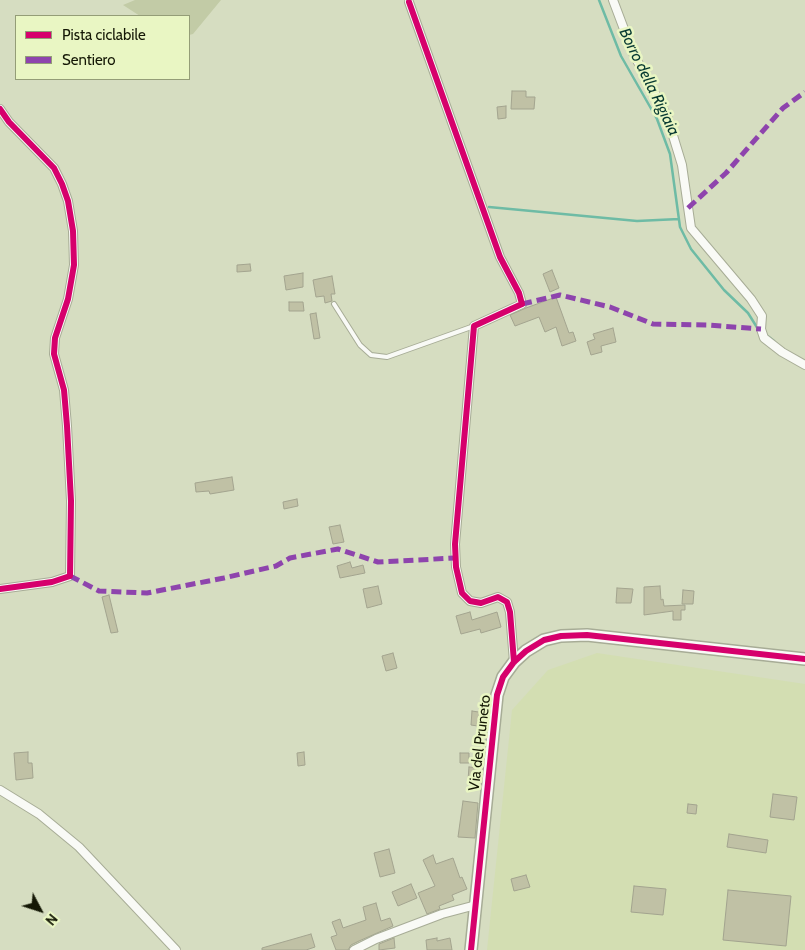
<!DOCTYPE html>
<style>
body{margin:0}
#map{position:relative;width:805px;height:950px;overflow:hidden;background:#d6ddc1;font-family:Cabin,sans-serif}
canvas{display:block}
.legend{position:absolute;left:15px;top:15px;width:175px;height:65px;box-sizing:border-box;background:#e9f6c3;border:1px solid #949d77;margin:0;padding:6px 9px;list-style:none;font-size:15px;color:#141705}
.legend li{display:flex;align-items:center;gap:10px;height:25px}
.legend b{width:25px;border:1px solid #949d77}
.north{position:absolute;left:15px;top:885px;width:50px;height:50px;-webkit-text-stroke:4px #e9f6c3;paint-order:stroke;rotate:130deg;font-size:14px;font-weight:700;line-height:20px;text-align:center;color:#141705}
.north::after{content:'';display:block;margin:auto;width:18px;height:22px;background:#141705;clip-path:polygon(50% 0,100% 100%,50% 72%,0 100%)}
</style>
<div id="map">
<canvas width="805" height="950"></canvas>
<ul class="legend">
<li><b style="height:6px;background:#d6006c"></b>Pista ciclabile</li>
<li><b style="height:6px;background:#8e44ad"></b>Sentiero</li>
</ul>
<div class="north">N</div>
</div>
<script>
const context = document.querySelector('canvas').getContext('2d');
context.lineJoin = 'round';
function paint(path, color) {
  context.fillStyle = color;
  context.fill(path, 'evenodd');
}
function poly(rows) {
  const path = new Path2D();
  for (const r of rows) {
    path.moveTo(r[0], r[1]);
    for (let i = 2; i < r.length; i += 2) path.lineTo(r[i], r[i + 1]);
  }
  return path;
}
function stroke(path, color, width, dash) {
  context.strokeStyle = color;
  context.lineWidth = width;
  context.lineCap = dash ? 'butt' : 'round';
  context.setLineDash(dash || []);
  context.stroke(path);
}
function label(font, color, halo, rows, align = 'center') {
  context.font = font + ' Cabin,sans-serif';
  context.lineWidth = 5;
  context.setLineDash([]);
  context.textBaseline = 'middle';
  context.strokeStyle = halo;
  context.fillStyle = color;
  for (const [text, x, y, turn = 0] of rows) {
    context.save();
    context.translate(x, y);
    context.rotate((+turn || 0) * Math.PI / 180);
    context.textAlign = isNaN(turn) ? turn : align;
    if (halo) context.strokeText(text, 0, 0);
    context.fillText(text, 0, 0);
    context.restore();
  }
}
const built = poly([
 [597,653,805,684,805,950,487,950,512,710,548,670]
]);
const green = poly([
 [135,0,221,0,193,34,189,35,189,16,140,16,123,5]
]);
const stream = poly([
 [599,0,621,56,657,119,670,154,680,227,691,249,724,290,748,313,758,329],
 [489,207,637,221,679,219],
 [765,334,774,341]
]);
const building = poly([
 [512,91,526,91,526,97,535,97,534,109,511,109,512,91],
 [506,106,506,118,498,119,497,107,506,106],
 [250,264,251,271,237,272,237,265,250,264],
 [552,270,559,288,550,292,543,274,552,270],
 [303,273,303,287,286,290,284,276,303,273],
 [332,276,335,294,331,294,332,301,325,303,324,296,316,297,313,280,332,276],
 [556,297,569,333,573,332,576,341,562,346,556,327,545,332,539,317,515,326,510,315,526,308,556,297],
 [289,302,303,302,304,311,289,311,289,302],
 [316,313,320,338,314,339,310,314,316,313],
 [613,328,616,342,601,346,602,352,591,355,587,342,595,339,593,334,613,328],
 [232,477,234,490,210,494,209,491,196,492,195,483,232,477],
 [297,499,298,506,284,509,283,502,297,499],
 [340,525,344,542,333,544,329,527,340,525],
 [350,562,352,568,363,565,365,573,340,578,337,566,350,562],
 [378,586,382,604,367,608,363,589,378,586],
 [660,586,661,600,663,599,664,606,685,605,685,610,681,610,681,620,673,620,673,611,644,615,644,587,660,586],
 [617,588,633,589,631,603,616,603,617,588],
 [683,590,694,591,693,604,682,604,683,590],
 [109,595,118,632,111,633,102,597,109,595],
 [470,612,472,620,497,612,501,627,481,633,480,629,461,634,456,616,470,612],
 [393,653,397,668,386,671,382,656,393,653],
 [472,711,485,713,484,727,471,725,472,711],
 [28,752,28,763,32,763,33,778,16,780,14,753,28,752],
 [304,752,305,765,298,766,297,753,304,752],
 [460,753,469,753,469,763,460,763,460,753],
 [469,767,480,768,479,781,468,780,469,767],
 [773,794,797,797,794,820,770,817,773,794],
 [463,801,478,803,475,838,458,837,463,801],
 [688,804,697,805,696,814,687,813,688,804],
 [729,834,768,840,766,853,727,847,729,834],
 [389,849,395,873,380,877,374,853,389,849],
 [433,855,436,864,453,858,460,878,462,877,467,889,452,895,454,900,439,906,440,909,427,914,418,893,435,886,423,860,433,855],
 [526,875,530,887,514,891,511,879,526,875],
 [411,884,417,898,398,906,392,892,411,884],
 [634,886,666,889,663,915,631,912,634,886],
 [728,890,791,896,786,946,723,940,728,890],
 [376,903,381,921,390,918,393,926,359,941,351,945,348,950,336,950,331,937,337,935,332,922,340,919,343,928,366,920,363,907,376,903],
 [311,934,315,947,306,950,262,950,262,948,311,934],
 [394,938,395,948,379,950,379,944,394,938],
 [437,938,437,941,450,938,452,950,427,950,426,940,437,938]
]);
const lane = poly([
 [334,304,360,345,371,355,387,357,474,326]
]);
const street = poly([
 [613,0,633,53,667,116,682,165,691,228,751,299,762,316,761,329,764,338,782,352,805,365],
 [409,2,500,257,519,293,522,304,474,326,455,544,456,567,462,593,470,601,481,603,498,597,507,602,510,612,514,662],
 [0,109,9,122,54,168,62,184,68,201,73,231,74,265,68,299,55,338,54,354,64,390,67,426,71,501,70,576,52,582,0,589],
 [0,790,39,814,79,847,176,950],
 [354,950,376,939,442,914,476,905]
]);
const secondary = poly([
 [471,950,497,695,503,677,514,662,526,651,544,640,561,636,587,635,805,659]
]);
const quiet = poly([
 [688,208,726,173,783,108,805,92],
 [522,304,560,295,610,307,653,324,707,325,761,329],
 [70,576,99,591,147,593,224,578,276,566,290,558,338,549,378,562,455,558]
]);
const cycleway = poly([
 [409,2,500,257,519,293,522,304,474,326,455,544,456,567,462,593,470,601,481,603,498,597,507,602,510,612,514,662],
 [0,109,9,122,54,168,62,184,68,201,73,231,74,265,68,299,55,338,54,354,64,390,67,426,71,501,70,576,52,582,0,589],
 [471,950,497,695,503,677,514,662,526,651,544,640,561,636,587,635,805,659]
]);
const streetNames = [
 ["Via del Pruneto",480,743,-83]
];
const waterNames = [
 ["Borro della Rigiaia",649,82,64]
];
paint(built, '#d3deb2');
paint(green, '#c2cba6');
stroke(stream, '#6ebba5', 2.5);
paint(building, '#c0c1a5');
stroke(building, '#a3a48f', 1);
stroke(lane, '#a7ac96', 6);
stroke(street, '#a7ac96', 10);
stroke(secondary, '#a7ac96', 14);
stroke(lane, '#f9faf6', 4);
stroke(street, '#f9faf6', 8);
stroke(secondary, '#f9faf6', 11);
stroke(quiet, '#8e44ad', 5, [10, 5]);
stroke(cycleway, '#d6006c', 6);
label('15px', '#141705', '#e9f6c3', streetNames);
label('italic 16px', '#083a32', '#e9f6c3', waterNames);
</script>
